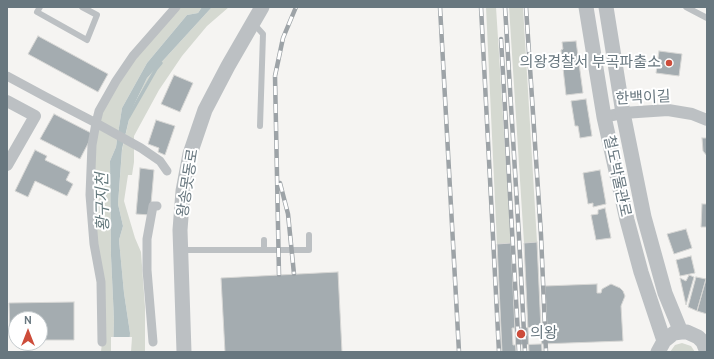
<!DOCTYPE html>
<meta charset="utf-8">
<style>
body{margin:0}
#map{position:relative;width:714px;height:359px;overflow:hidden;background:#f5f4f2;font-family:Cabin,sans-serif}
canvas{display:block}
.frame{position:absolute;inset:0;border:8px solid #68777f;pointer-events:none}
.north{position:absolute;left:8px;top:311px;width:40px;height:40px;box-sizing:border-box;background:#fff;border:1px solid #c3c9cc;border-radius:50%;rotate:0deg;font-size:11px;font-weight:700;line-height:16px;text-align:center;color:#68777f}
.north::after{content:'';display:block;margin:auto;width:14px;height:18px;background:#cd4c3a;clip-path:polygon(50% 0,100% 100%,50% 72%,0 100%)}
</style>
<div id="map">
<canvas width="714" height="359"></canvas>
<div class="frame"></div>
<div class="north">N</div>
</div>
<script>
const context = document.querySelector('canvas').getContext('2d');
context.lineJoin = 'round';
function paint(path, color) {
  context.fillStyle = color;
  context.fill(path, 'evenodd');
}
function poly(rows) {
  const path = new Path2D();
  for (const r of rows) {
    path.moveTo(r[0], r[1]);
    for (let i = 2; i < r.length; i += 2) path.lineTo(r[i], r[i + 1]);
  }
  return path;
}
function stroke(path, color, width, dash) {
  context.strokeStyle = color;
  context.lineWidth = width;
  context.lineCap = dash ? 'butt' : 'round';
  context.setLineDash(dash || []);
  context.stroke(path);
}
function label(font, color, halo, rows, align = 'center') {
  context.font = font + ' Cabin,"Noto Sans KR",sans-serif';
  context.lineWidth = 4;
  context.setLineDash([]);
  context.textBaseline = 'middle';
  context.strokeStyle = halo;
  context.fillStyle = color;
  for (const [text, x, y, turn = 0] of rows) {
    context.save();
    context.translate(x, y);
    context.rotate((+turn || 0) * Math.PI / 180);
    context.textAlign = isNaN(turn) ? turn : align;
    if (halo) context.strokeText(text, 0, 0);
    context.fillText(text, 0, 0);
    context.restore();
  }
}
const green = poly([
 [176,7,202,7,198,13,187,15,147,63,122,108,116,147,110,161,111,256,114,320,113,352,101,352,102,342,92,223,96,123,116,81],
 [212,7,229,7,207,26,182,56,159,90,134,136,134,162,132,175,128,175,124,201,135,238,141,252,145,307,145,352,129,352,130,333,124,293,119,240,123,226,118,204,122,150,131,111,147,78],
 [486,7,496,7,511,243,497,244],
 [509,7,523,7,537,242,524,243],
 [682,343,691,346,695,352,670,352,675,345]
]);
const water = poly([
 [202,7,212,7,147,78,131,111,122,149,118,204,123,226,119,240,124,293,130,333,129,352,113,352,114,320,111,256,110,161,116,147,122,108,147,63,187,15,198,13]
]);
const pier = poly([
 [111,337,132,337,131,352,111,352]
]);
const stream = poly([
 [128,118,156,69,161,63]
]);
const building = poly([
 [38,36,108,74,98,92,28,54,38,36],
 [576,41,583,93,566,95,561,50,563,49,562,42,576,41],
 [659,51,682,54,679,76,656,73,659,51],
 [174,75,193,83,180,112,161,104,174,75],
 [586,99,592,136,580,138,578,126,575,126,571,101,586,99],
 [54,114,93,134,80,159,40,139,54,114],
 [156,120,175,126,165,155,158,152,159,148,148,144,156,120],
 [702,138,707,138,707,156,703,151,702,138],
 [35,150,47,156,45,160,70,172,66,180,73,184,67,196,35,181,28,197,15,191,35,150],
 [140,168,154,170,150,215,136,214,140,168],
 [600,170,606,204,593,207,593,203,588,204,583,173,600,170],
 [702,204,707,204,707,227,701,227,702,204],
 [605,208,611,238,596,240,591,215,598,214,598,210,605,208],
 [686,229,692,248,674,254,667,234,686,229],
 [537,242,542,352,529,352,524,243,537,242],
 [511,243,516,352,502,352,497,244,511,243],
 [691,256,695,273,680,276,676,260,691,256],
 [338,272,342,352,225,352,221,278,338,272],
 [689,275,694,277,686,305,680,278,686,281,689,275],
 [696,277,706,279,697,311,688,307,696,277],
 [706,279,707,279,707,314,697,311,706,279],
 [597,284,597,293,601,293,602,289,611,284,620,288,623,291,625,296,621,306,623,341,513,345,512,328,547,327,545,286,597,284],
 [74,302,74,340,40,340,40,319,16,319,16,337,10,331,9,303,74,302]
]);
const service = poly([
 [40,7,37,12,87,40,97,15,82,7],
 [686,7,707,18],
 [253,23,263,34,260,126],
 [264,240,264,250],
 [181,250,309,250,309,235]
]);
const pedestrian = poly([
 [7,76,46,97,96,123,141,148,160,161,167,171],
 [102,342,101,282,94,244,90,195,92,145,96,123,99,111,116,81,133,56,176,7],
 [153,342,147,270,147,239,153,206,157,206]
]);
const minor = poly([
 [7,101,35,116,7,165],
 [604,117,623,113,668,110,692,114,707,120]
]);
const tertiary = poly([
 [586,7,604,117,627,220,641,272,664,341],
 [606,7,623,113,644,217,665,293,681,332],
 [184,352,180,230,183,191,190,154,205,110,228,66,262,7],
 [658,352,664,341,674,333,681,332,687,332,698,337,703,342,707,352]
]);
const rail = poly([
 [440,7,459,352],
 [481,7,499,352],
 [505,7,519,237,525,352],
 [526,7,541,235,546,352],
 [501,39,519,352],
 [280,183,288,214,294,274],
 [279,275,275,76,283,38,296,7]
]);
const markers = [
 [669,63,4,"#cd4c3a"],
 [521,334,5,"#cd4c3a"]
];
const poiNames = [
 ["의왕경찰서 부곡파출소",661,63],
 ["의왕",530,334,"left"]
];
const streetNames = [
 ["한백이길",643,98,-3],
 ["철도박물관로",617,176,78],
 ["왕송못동로",188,183,-81]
];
const waterNames = [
 ["황구지천",103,202,-91]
];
paint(green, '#d5d9d1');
paint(water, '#b3c0c2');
paint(pier, '#f5f4f2');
stroke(stream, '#b3c0c2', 3.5);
paint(building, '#a4acb0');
stroke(building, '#d6d6d4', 1);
stroke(service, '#bcc0c3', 6);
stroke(pedestrian, '#bcc0c3', 9);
stroke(minor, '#bcc0c3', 12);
stroke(tertiary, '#bcc0c3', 15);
stroke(rail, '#9da3a7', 4.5);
stroke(rail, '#fff', 3, [9]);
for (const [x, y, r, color] of markers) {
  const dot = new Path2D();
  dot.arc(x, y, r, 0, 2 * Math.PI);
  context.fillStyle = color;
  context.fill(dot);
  stroke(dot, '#fff', 1.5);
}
label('15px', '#68777f', '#fff', poiNames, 'right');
label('15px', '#68777f', '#fff', streetNames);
label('italic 16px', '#63787c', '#fff', waterNames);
</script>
